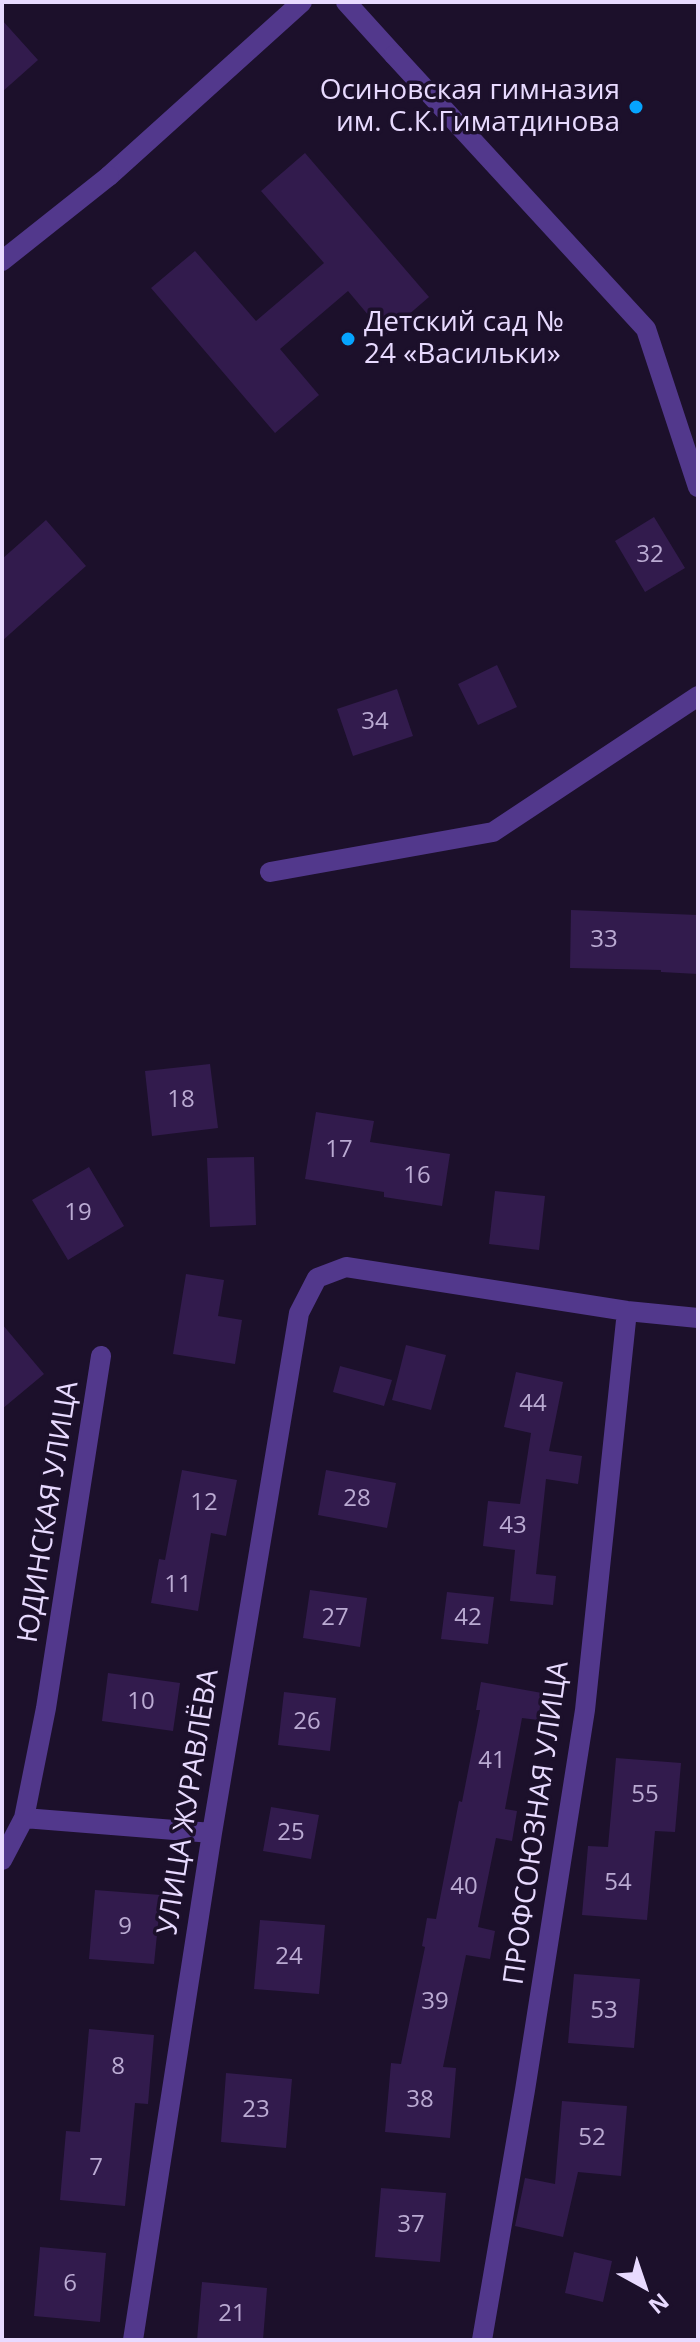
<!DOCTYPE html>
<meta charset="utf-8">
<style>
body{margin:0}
#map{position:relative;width:700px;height:2342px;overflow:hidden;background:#1c102b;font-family:"Open Sans",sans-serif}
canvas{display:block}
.frame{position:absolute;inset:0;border:4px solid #e8daff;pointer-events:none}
.north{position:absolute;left:604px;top:2246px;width:80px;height:80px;-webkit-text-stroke:6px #1c102b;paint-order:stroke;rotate:140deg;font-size:22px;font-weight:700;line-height:32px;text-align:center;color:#e8daff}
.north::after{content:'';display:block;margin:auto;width:28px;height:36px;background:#e8daff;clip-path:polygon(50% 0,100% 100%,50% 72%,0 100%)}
</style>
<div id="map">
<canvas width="700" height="2342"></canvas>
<div class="frame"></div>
<div class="north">N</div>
</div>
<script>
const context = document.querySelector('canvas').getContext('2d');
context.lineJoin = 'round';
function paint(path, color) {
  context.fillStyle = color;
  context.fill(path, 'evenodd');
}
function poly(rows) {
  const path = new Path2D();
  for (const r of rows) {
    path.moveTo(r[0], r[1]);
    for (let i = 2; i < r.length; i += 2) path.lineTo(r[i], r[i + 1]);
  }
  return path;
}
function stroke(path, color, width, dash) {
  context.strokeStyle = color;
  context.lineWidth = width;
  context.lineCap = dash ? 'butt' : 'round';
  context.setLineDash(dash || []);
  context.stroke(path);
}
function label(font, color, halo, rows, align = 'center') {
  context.font = font + ' "Open Sans",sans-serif';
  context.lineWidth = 7;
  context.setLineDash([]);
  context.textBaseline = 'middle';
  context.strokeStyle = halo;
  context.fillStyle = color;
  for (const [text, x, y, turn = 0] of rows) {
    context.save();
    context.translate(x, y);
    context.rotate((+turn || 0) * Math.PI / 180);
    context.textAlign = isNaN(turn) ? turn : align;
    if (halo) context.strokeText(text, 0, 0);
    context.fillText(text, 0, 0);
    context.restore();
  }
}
const building = poly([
 [2,20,38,60,2,92],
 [305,153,429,297,385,335,348,291,280,349,319,395,275,433,151,288,195,251,256,321,324,263,261,191],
 [654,517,685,568,645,592,615,541],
 [46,520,86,566,2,641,2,559],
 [497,665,517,707,478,725,458,684],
 [397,689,413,736,353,756,337,709],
 [571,910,698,915,698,974,661,972,661,970,570,968],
 [210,1064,218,1128,152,1136,145,1071],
 [316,1112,374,1121,370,1142,450,1154,442,1206,384,1197,384,1192,305,1179],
 [254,1157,256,1225,210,1227,207,1158],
 [89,1167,124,1226,68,1260,32,1200],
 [495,1191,545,1196,539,1250,489,1244],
 [186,1274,224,1280,218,1316,242,1320,235,1364,173,1354],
 [2,1324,44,1374,2,1409],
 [406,1345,446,1355,431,1410,392,1400],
 [340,1366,392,1380,384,1406,333,1392],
 [516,1372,563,1382,549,1451,582,1456,578,1484,546,1479,536,1574,556,1576,553,1605,510,1601,515,1550,483,1546,488,1501,520,1504,531,1433,504,1427],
 [182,1470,237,1480,226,1536,211,1533,198,1611,151,1603,159,1559,165,1560],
 [326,1470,396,1483,387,1528,318,1515],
 [310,1590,367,1598,360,1647,303,1638],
 [447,1592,494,1597,488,1644,441,1639],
 [108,1673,180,1683,173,1731,102,1721],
 [481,1682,542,1693,538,1720,522,1718,505,1809,517,1811,512,1841,496,1838,478,1927,495,1931,490,1959,466,1955,443,2067,456,2068,450,2138,385,2132,391,2063,401,2064,425,1947,422,1946,427,1918,436,1919,459,1801,462,1802,480,1710,476,1710],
 [284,1692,336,1698,330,1751,278,1745],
 [616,1758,681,1763,675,1832,655,1831,647,1920,582,1915,588,1846,608,1847],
 [271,1807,319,1815,311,1859,263,1851],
 [95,1890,161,1895,154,1964,89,1959],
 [260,1920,325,1925,319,1994,254,1989],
 [574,1974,640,1979,634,2048,568,2043],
 [89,2029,154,2035,148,2104,135,2103,125,2206,60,2200,66,2131,80,2132],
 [226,2073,292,2079,286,2148,221,2142],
 [562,2101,627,2106,621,2176,578,2172,563,2237,515,2226,525,2178,555,2184],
 [381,2188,446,2193,440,2262,375,2257],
 [40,2247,106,2253,100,2322,34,2316],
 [574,2252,612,2261,603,2302,565,2293],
 [202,2282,267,2288,263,2340,197,2340]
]);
const pedestrian = poly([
 [346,2,394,55],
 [109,176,302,2]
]);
const minor = poly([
 [394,55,646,329,698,487],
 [2,261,109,176],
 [270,872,493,832,698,696],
 [24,1818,46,1708,101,1356],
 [2,1860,24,1818,212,1833],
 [133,2340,212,1833,299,1313,317,1278,346,1267,627,1311,698,1318],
 [482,2340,525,2090,585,1710,627,1311]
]);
const markers = [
 [636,107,8,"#06a4ff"],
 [348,339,8,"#06a4ff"]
];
const numberNames = [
 ["32",650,555],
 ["34",375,722],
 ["33",604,940],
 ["18",181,1100],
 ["17",339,1150],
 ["16",417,1176],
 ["19",78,1213],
 ["44",533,1404],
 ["28",357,1499],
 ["12",204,1503],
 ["43",513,1526],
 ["11",178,1585],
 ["27",335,1618],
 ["42",468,1618],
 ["10",141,1702],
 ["26",307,1722],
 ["41",492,1761],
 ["55",645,1795],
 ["25",291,1833],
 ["54",618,1883],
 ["40",464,1887],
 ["9",125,1927],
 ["24",289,1957],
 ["39",435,2002],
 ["53",604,2011],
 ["8",118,2067],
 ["38",420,2100],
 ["23",256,2110],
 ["52",592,2138],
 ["7",96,2168],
 ["37",411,2225],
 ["6",70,2284],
 ["21",232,2314]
];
const poiNames = [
 ["Осиновская гимназия",620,91],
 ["им. С.К.Гиматдинова",620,123],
 ["Детский сад №",364,323,"left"],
 ["24 «Васильки»",364,355,"left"]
];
const streetNames = [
 ["ЮДИНСКАЯ УЛИЦА",49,1512,-81],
 ["УЛИЦА ЖУРАВЛЁВА",189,1802,-81],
 ["ПРОФСОЮЗНАЯ УЛИЦА",537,1823,-82]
];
paint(building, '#321b4d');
stroke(pedestrian, '#52388c', 20);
stroke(minor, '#52388c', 20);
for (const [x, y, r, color] of markers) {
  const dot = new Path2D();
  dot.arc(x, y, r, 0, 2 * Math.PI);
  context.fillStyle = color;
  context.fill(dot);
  stroke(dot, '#1c102b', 3);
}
label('24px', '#baaad2', null, numberNames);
label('28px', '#e8daff', '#1c102b', poiNames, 'right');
label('28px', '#e8daff', '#1c102b', streetNames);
</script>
